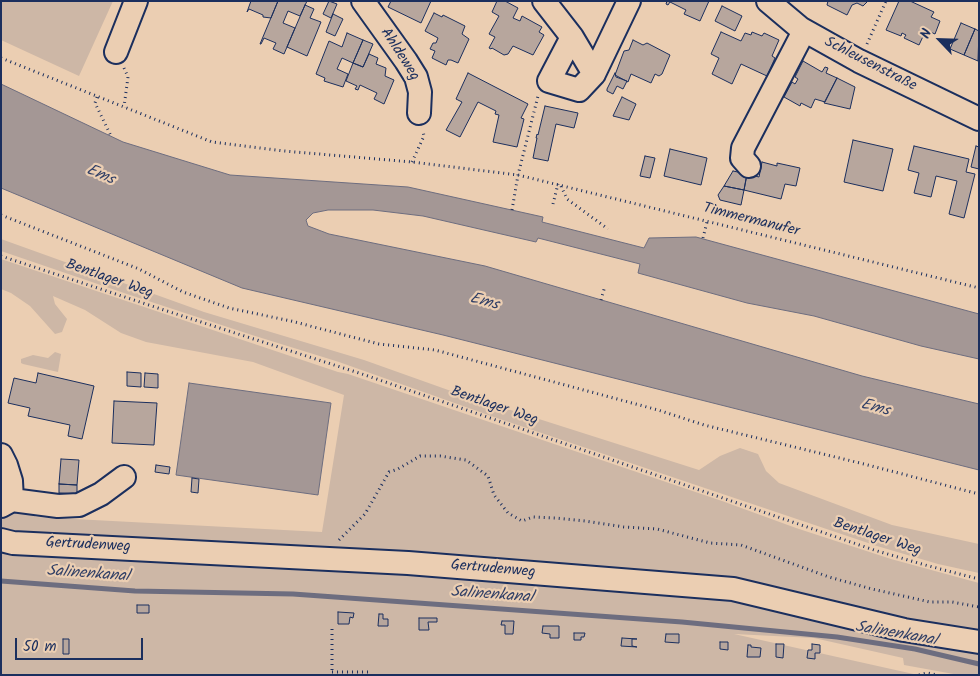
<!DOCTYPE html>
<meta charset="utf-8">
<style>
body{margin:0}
#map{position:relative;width:980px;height:676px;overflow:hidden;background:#ebceb2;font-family:Kalam,sans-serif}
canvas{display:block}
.frame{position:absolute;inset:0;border:2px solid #1b2f5e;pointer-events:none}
.north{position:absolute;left:915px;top:15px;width:50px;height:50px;-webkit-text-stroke:4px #ebceb2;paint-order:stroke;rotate:294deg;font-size:14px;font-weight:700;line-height:20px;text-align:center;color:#1b2f5e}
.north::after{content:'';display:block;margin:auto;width:18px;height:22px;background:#1b2f5e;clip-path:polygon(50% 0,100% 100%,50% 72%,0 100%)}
.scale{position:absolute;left:15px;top:638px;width:128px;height:22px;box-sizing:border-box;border:2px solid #1b2f5e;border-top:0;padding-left:6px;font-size:15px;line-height:18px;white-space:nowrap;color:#1b2f5e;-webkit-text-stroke:4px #ebceb2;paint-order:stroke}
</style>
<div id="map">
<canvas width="980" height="676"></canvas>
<div class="frame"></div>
<div class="north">N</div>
<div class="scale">50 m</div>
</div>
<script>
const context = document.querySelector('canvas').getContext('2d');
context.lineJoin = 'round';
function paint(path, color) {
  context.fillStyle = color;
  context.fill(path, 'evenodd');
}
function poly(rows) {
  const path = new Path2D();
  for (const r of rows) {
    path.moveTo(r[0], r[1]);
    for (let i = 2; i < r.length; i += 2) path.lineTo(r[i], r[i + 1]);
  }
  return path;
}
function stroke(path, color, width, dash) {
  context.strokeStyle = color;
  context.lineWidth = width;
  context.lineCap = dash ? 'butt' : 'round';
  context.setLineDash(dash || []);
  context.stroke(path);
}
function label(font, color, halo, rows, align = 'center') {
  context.font = font + ' Kalam,sans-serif';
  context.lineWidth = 4.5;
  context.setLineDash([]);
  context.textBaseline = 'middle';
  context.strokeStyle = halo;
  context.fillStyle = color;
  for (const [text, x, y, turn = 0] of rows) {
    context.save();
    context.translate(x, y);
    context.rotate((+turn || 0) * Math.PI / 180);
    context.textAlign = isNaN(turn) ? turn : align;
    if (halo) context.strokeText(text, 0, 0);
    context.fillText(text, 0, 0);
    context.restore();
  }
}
const green = poly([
 [1,1,113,1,79,76,1,40],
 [1,239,204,312,364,360,451,391,699,470,720,456,740,448,758,454,766,471,779,483,892,525,979,544,979,573,938,564,877,546,494,417,339,362,252,335,124,293,1,251],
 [1,259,338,372,348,374,722,501,796,528,891,559,979,583,979,634,862,610,30,538,1,531,1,521,5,516,17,510,23,510,36,517,322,532,344,395,253,362,146,342,121,333,85,310,53,296,55,304,67,319,62,332,55,334,30,306,11,293,1,289],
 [55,352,61,354,58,372,23,364,21,363,21,359,33,355,48,358],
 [1,548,690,590,979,648,979,675,959,675,904,665,903,658,814,638,734,634,918,675,1,675]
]);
const water = poly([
 [1,84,123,142,230,175,408,187,543,217,542,222,644,248,649,238,696,237,979,314,979,359,921,346,814,316,747,303,638,273,640,264,538,238,536,242,423,216,373,210,328,210,313,213,306,220,308,226,329,234,485,266,862,376,979,404,979,470,443,335,242,288,1,188,1,84],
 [189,383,331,403,318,495,176,475,189,383]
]);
const stream = poly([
 [1,581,135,591,293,594,682,622,837,637,915,649,979,664]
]);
const building = poly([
 [251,1,278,1,271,18,263,17,263,15,249,9,247,12,251,1],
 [278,1,307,1,300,16,288,11,283,23,295,28,284,54,273,49,276,43,264,38,261,44,260,44,278,1],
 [329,1,337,4,331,18,323,14,329,1],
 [391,1,431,1,421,23,388,7,391,1],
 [497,1,505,1,518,8,513,18,520,21,522,16,542,27,539,32,544,35,533,55,513,46,508,54,504,55,492,48,491,49,489,48,495,37,489,34,499,16,492,12,497,1],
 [667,1,709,1,700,21,684,14,686,10,670,2,668,5,666,4,667,1],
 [828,1,868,1,863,6,857,3,852,5,847,15,827,5,828,1],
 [899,1,910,1,934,12,931,17,940,21,935,34,926,30,919,45,904,38,906,35,902,33,901,36,886,30,899,1],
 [305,5,314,9,310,18,321,22,307,56,287,47,305,5],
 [722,6,742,16,735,31,715,21,722,6],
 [434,13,442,17,443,15,465,26,462,34,469,39,458,63,451,60,448,60,446,65,432,58,435,51,430,49,433,43,436,43,438,38,425,31,434,13],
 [333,14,343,19,335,36,326,32,333,14],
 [961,23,975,29,964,55,950,49,961,23],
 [975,29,979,31,978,61,964,55,975,29],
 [721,32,741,41,745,33,751,35,752,32,762,36,764,33,779,40,772,56,775,58,767,76,741,64,732,84,712,74,719,58,711,54,721,32],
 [347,33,363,40,353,63,342,58,337,69,348,74,343,87,324,81,325,78,316,74,329,41,342,47,347,33],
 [363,40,373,44,363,67,353,63,363,40],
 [633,40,643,45,647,43,670,55,662,74,659,76,655,74,651,83,631,74,628,82,615,75,624,51,629,50,633,40],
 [369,54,378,58,376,64,386,68,385,76,394,80,384,104,374,99,377,93,360,85,358,90,355,89,357,86,346,81,353,63,363,67,369,54],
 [803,61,822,72,825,67,828,68,826,73,837,78,825,102,815,99,811,108,801,103,800,106,784,97,792,82,795,84,798,79,795,77,803,61],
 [468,73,528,104,521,118,524,119,517,147,493,142,499,115,495,114,496,111,478,102,460,137,446,130,462,102,456,99,468,73],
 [615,73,616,77,627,81,623,89,617,86,613,94,607,91,607,89,615,73],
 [837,78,855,87,850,109,824,103,837,78],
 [622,97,636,104,629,120,613,116,622,97],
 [545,106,578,113,574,128,556,124,548,161,533,158,537,138,536,138,537,134,538,135,545,106],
 [853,140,893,149,883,191,844,182,853,140],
 [914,146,969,159,966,172,975,174,964,218,949,214,957,181,936,176,931,197,914,193,919,173,908,170,914,146],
 [976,146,979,147,979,169,971,167,976,146],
 [670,149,707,158,701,185,664,176,670,149],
 [645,156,655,158,650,178,640,176,645,156],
 [762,162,777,166,777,163,800,168,796,186,785,184,781,199,744,190,741,205,720,200,718,195,724,186,744,190,747,174,759,177,762,162],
 [733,171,747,174,744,190,724,186,733,171],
 [127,372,141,373,141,387,127,386,127,372],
 [38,373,94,386,82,439,68,436,70,425,28,416,30,408,8,403,14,378,36,383,38,373],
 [145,373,158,374,158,388,144,387,145,373],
 [114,401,157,403,154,445,112,443,114,401],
 [61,459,79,460,77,485,59,484,61,459],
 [156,465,170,467,169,474,155,472,156,465],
 [192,478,199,479,198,493,191,492,192,478],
 [59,484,77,485,77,494,59,493,59,484],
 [137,605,149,605,149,613,137,613,137,605],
 [338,612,354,613,353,618,350,617,349,624,338,624,338,612],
 [379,614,383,614,383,619,388,619,388,626,378,626,379,614],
 [419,618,437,618,437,622,428,622,429,630,419,630,419,618],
 [502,621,514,621,513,634,505,634,505,625,501,625,502,621],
 [543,626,559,626,559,638,550,638,550,634,542,633,543,626],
 [574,633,585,633,584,637,581,637,581,640,574,640,574,633],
 [666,634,679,634,679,643,665,642,666,634],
 [622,638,637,639,632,639,632,646,637,647,621,646,622,638],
 [63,639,69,639,69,654,63,654,63,639],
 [720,642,728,642,728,650,720,649,720,642],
 [776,644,784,644,783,658,776,657,776,644],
 [812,644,820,645,820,653,815,653,815,659,807,658,808,650,812,650,812,644],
 [748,645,751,645,751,647,761,648,760,657,747,657,748,645]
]);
const path = poly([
 [867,44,886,1],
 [1,58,212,142,284,151,412,162,518,175,979,288],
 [124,68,128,77,124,107],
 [97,97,95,103,111,136],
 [412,162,424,136,423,131],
 [561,186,567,199,608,229],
 [553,204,558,184],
 [512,210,518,175,538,96],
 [1,215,139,269,183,292,229,308,291,321,379,344,435,350,658,410,704,425,864,464,979,494],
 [703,238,707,222],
 [1,256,167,311,362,374,874,550,925,565,979,579],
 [601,300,605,286],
 [339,540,365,514,389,472,398,469,420,456,440,456,466,460,488,476,494,495,508,513,522,521,533,517,556,518,585,521,624,527,657,529,710,543,741,545,829,577,872,589,930,602,952,602,979,607],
 [332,672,371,672],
 [332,675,332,628],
 [919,675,927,673,938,675]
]);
const minor = poly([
 [363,1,406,61,416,77,420,92,419,113],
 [544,1,572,37,594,74,579,90,549,81,572,37],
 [768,1,800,28,859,61,979,119],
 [116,52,136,1],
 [594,74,629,1],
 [749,166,742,158,743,148,804,31],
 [1,455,6,465,11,481,12,500],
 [1,506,12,500,58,506,79,505,101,494,124,477],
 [1,540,13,543,408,563,733,589,904,630,979,642]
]);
const streetNames = [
 ["Ahldeweg",399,55,57],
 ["Schleusenstraße",870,65,27],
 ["Timmermanufer",751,221,14],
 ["Bentlager Weg",109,280,19],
 ["Bentlager Weg",494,407,19],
 ["Bentlager Weg",877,538,18],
 ["Gertrudenweg",88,546,3],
 ["Gertrudenweg",493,570,5]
];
const waterNames = [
 ["Ems",100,176,23],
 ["Ems",484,303,15],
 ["Ems",875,409,15],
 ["Salinenkanal",88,575,4],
 ["Salinenkanal",492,596,4],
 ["Salinenkanal",896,635,10]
];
paint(green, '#cdb7a6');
paint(water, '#a49795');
stroke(water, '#6d6d7f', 1);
stroke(stream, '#6d6d7f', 5);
paint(building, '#b7a69d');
stroke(building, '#1b2f5e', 1);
stroke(minor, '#1b2f5e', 26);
stroke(path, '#1b2f5e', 3, [1, 4]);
stroke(minor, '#ebceb2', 22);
label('15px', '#1b2f5e', '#ebceb2', streetNames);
label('italic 16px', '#303f66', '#ebceb2', waterNames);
</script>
